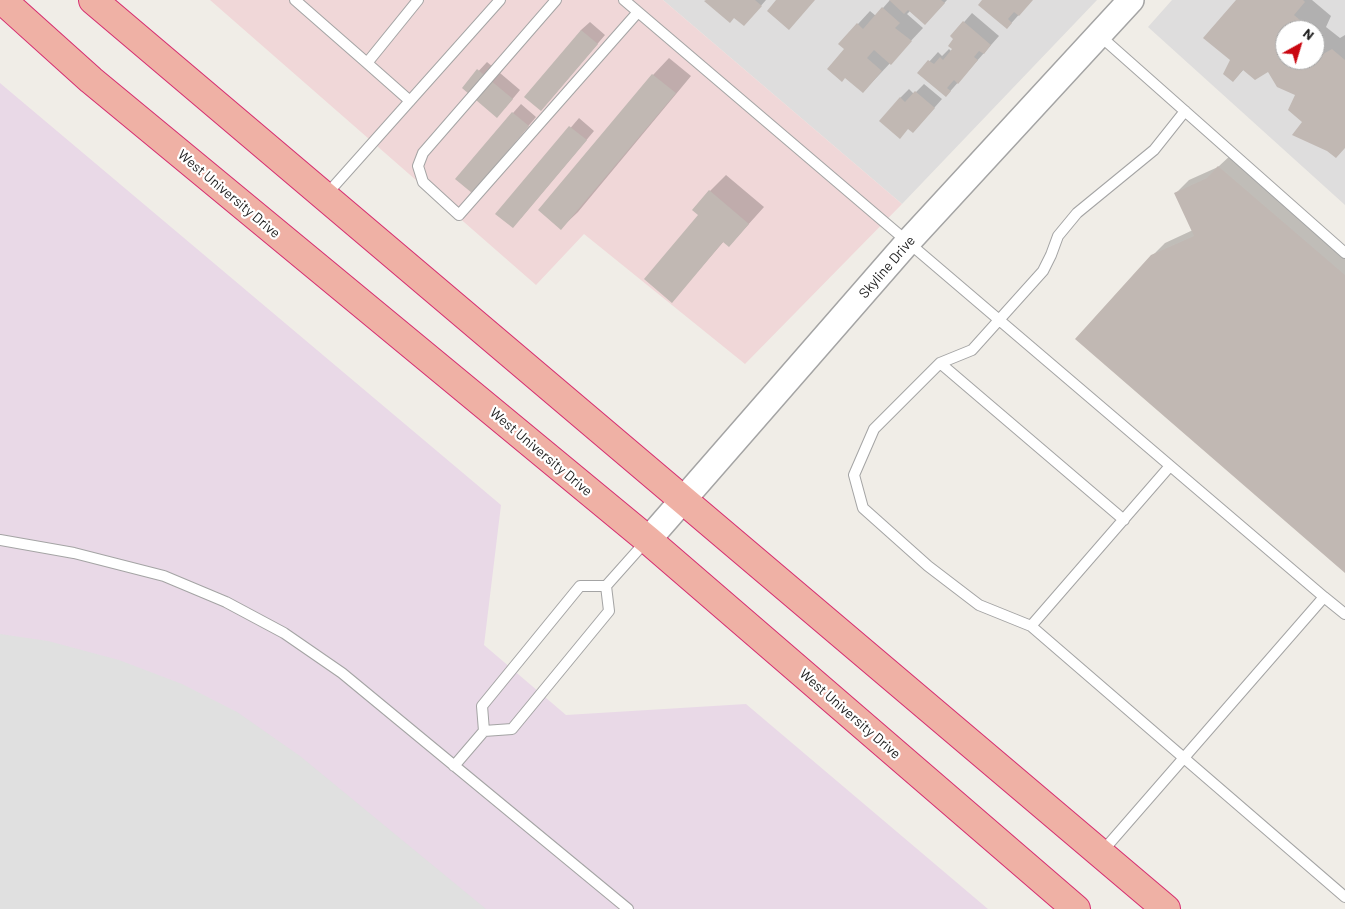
<!DOCTYPE html>
<style>
body{margin:0}
#map{position:relative;width:1345px;height:909px;overflow:hidden;background:#f0ede7;font-family:Barlow,sans-serif}
canvas{display:block}
.north{position:absolute;left:1275px;top:20px;width:50px;height:50px;box-sizing:border-box;background:#fff;border:1px solid #a6a6a6;border-radius:50%;rotate:39deg;font-size:14px;font-weight:700;line-height:20px;text-align:center;color:#202020}
.north::after{content:'';display:block;margin:auto;width:18px;height:22px;background:#ca0711;clip-path:polygon(50% 0,100% 100%,50% 72%,0 100%)}
</style>
<div id="map">
<canvas width="1345" height="909"></canvas>
<div class="north">N</div>
</div>
<script>
const context = document.querySelector('canvas').getContext('2d');
context.lineJoin = 'round';
function paint(path, color) {
  context.fillStyle = color;
  context.fill(path, 'evenodd');
}
function poly(rows) {
  const path = new Path2D();
  for (const r of rows) {
    path.moveTo(r[0], r[1]);
    for (let i = 2; i < r.length; i += 2) path.lineTo(r[i], r[i + 1]);
  }
  return path;
}
function stroke(path, color, width, dash) {
  context.strokeStyle = color;
  context.lineWidth = width;
  context.lineCap = dash ? 'butt' : 'round';
  context.setLineDash(dash || []);
  context.stroke(path);
}
function label(font, color, halo, rows, align = 'center') {
  context.font = font + ' Barlow,sans-serif';
  context.lineWidth = 4.5;
  context.setLineDash([]);
  context.textBaseline = 'middle';
  context.strokeStyle = halo;
  context.fillStyle = color;
  for (const [text, x, y, turn = 0] of rows) {
    context.save();
    context.translate(x, y);
    context.rotate((+turn || 0) * Math.PI / 180);
    context.textAlign = isNaN(turn) ? turn : align;
    if (halo) context.strokeText(text, 0, 0);
    context.fillText(text, 0, 0);
    context.restore();
  }
}
const residential = poly([
 [663,0,1097,0,902,204],
 [1172,0,1345,0,1345,205,1148,27],
 [1285,30,1315,30,1315,60,1285,60]
]);
const commercial = poly([
 [210,0,663,0,902,204,745,364,584,234,536,285]
]);
const industrial = poly([
 [0,83,501,505,484,645,566,715,746,704,988,909,0,909]
]);
const parking = poly([
 [0,634,48,641,119,660,182,684,237,712,300,756,486,909,0,909]
]);
const shadow = poly([
 [707,0,766,0,752,16],
 [890,0,947,0,925,24,910,11,907,14,923,28,863,92,845,49,858,24,870,11,876,16],
 [983,0,1032,0,1007,28],
 [1237,0,1312,0,1331,16,1326,27,1340,38,1345,35,1345,147,1304,122,1297,94,1269,71,1244,69,1233,81,1231,60],
 [1285,30,1315,30,1315,60,1285,60],
 [972,13,999,36,946,96,919,73,938,52,942,56,949,49,952,52,955,39,952,36],
 [590,22,605,35,549,101,581,30],
 [669,58,691,76,578,212,561,228,540,210,653,75],
 [487,62,520,90,505,108,463,88],
 [924,84,942,99,913,132,900,98,909,89,914,94],
 [521,104,536,117,472,192,513,113],
 [579,118,594,131,521,218,497,214],
 [1232,154,1345,252,1345,572,1152,256,1165,243,1193,230,1176,193,1189,180,1218,167],
 [726,175,764,207,729,246,724,241,672,301,710,191]
]);
const building = poly([
 [706,0,755,0,762,6,744,26,734,18,730,23,704,1],
 [776,0,815,0,789,30,767,11],
 [889,0,941,0,945,3,925,25,908,10,904,14],
 [982,0,1033,0,1019,16,1014,12,1008,19,1012,23,1007,29,978,5],
 [1236,0,1303,0,1305,2,1294,15,1312,30,1285,30,1285,60,1315,60,1315,47,1323,54,1332,49,1345,60,1345,148,1336,158,1327,151,1292,135,1302,122,1288,110,1295,95,1277,87,1268,72,1255,80,1243,70,1233,82,1223,74,1230,60,1203,38],
 [882,7,900,23,895,28,912,41,891,65,874,50,867,58,882,71,863,93,845,78,842,82,827,69,844,49,838,44,857,23,863,29],
 [963,21,991,45,984,54,979,51,974,57,978,60,958,84,954,80,947,88,951,91,946,97,917,73,928,60,934,64,940,57,943,60,952,49,948,46,953,39,950,36],
 [581,30,598,44,541,111,524,97],
 [477,69,513,99,497,118,462,88],
 [652,74,676,93,561,230,538,210],
 [915,91,935,108,913,133,908,129,900,139,879,121,900,97,905,102],
 [512,112,529,126,472,193,455,179],
 [569,126,587,140,513,228,495,214],
 [1218,166,1345,275,1345,573,1075,339,1151,255,1194,236,1174,193,1207,178],
 [709,190,749,224,729,247,723,242,672,303,644,279,698,215,692,210]
]);
const service = poly([
 [295,0,367,63],
 [556,0,423,153,418,166,423,182,459,215,638,12],
 [624,0,1324,597,1101,853],
 [1099,35,1345,253],
 [410,101,367,63,418,0],
 [326,195,500,0],
 [940,363,1124,520],
 [1170,466,1031,626,1345,897],
 [0,540,74,553,164,576,226,602,284,633,342,673,628,909],
 [1324,597,1345,614],
 [1031,626,979,605,928,566,863,508,854,475,874,429,940,363,972,350,1043,271,1051,255,1058,236,1077,213,1154,150,1185,111],
 [484,731,512,729,609,611,606,586],
 [454,766,484,731,482,706,580,586,606,586,647,540]
]);
const tertiary = poly([
 [648,540,907,243,1131,0]
]);
const trunk = poly([
 [2,0,91,80,648,540,1076,909],
 [93,0,1166,909]
]);
const streetNames = [
 ["West University Drive",229,194,40],
 ["Skyline Drive",887,267,-49],
 ["West University Drive",541,452,40],
 ["West University Drive",850,714,41]
];
paint(residential, '#dedddd');
paint(commercial, '#f0d7d8');
paint(industrial, '#e9d9e7');
paint(parking, '#e0e0e0');
paint(shadow, '#0003');
paint(building, '#c1b8b3');
stroke(service, '#a4a4a4', 12);
stroke(tertiary, '#a4a4a4', 28);
stroke(trunk, '#d62d70', 30);
stroke(service, '#fff', 10);
stroke(tertiary, '#fff', 25);
stroke(trunk, '#efb1a5', 28);
label('14px', '#202020', '#fff', streetNames);
</script>
